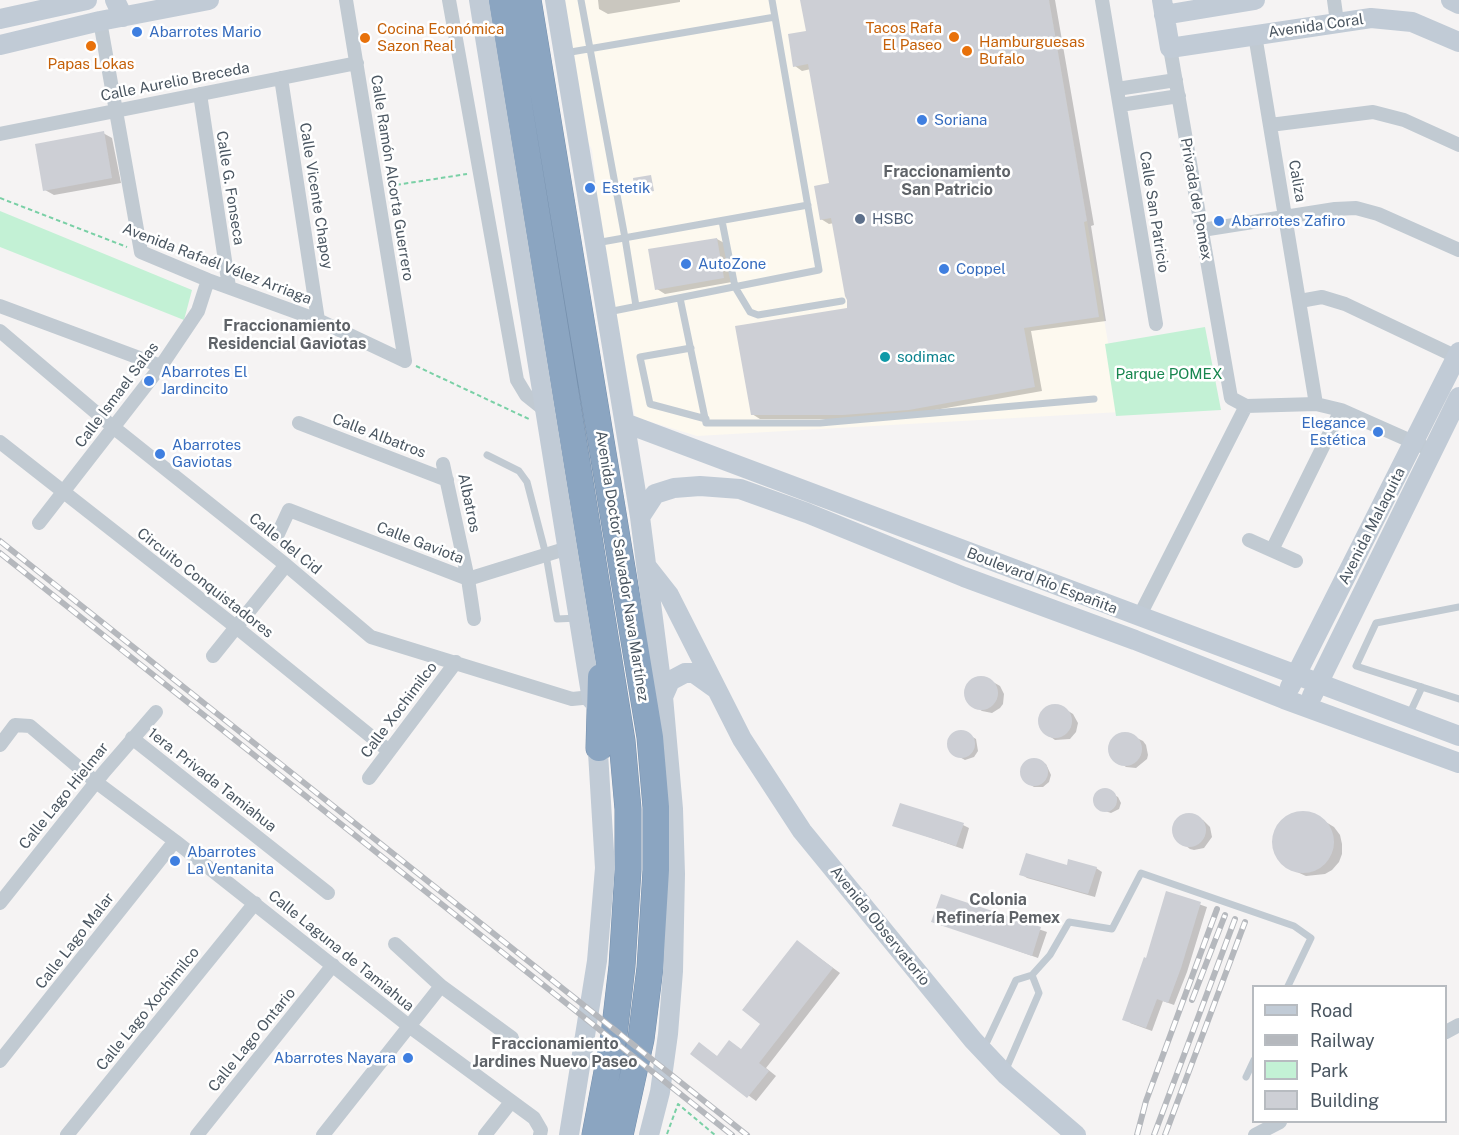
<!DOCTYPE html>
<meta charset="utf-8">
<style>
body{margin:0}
#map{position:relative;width:1459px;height:1135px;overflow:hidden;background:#f5f3f3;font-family:"Public Sans",sans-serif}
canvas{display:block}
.legend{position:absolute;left:1252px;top:985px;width:195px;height:138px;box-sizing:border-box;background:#fff;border:2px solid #b7bbc0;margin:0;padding:8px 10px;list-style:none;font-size:18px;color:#4a5661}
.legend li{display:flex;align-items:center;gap:12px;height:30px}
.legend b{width:30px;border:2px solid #b7bbc0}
</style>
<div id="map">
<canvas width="1459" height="1135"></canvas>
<ul class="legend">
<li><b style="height:8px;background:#c1cbd6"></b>Road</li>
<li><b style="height:8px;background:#b5b8bd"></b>Railway</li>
<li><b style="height:16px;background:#c3f1d5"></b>Park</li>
<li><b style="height:16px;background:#cdcfd5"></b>Building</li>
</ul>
</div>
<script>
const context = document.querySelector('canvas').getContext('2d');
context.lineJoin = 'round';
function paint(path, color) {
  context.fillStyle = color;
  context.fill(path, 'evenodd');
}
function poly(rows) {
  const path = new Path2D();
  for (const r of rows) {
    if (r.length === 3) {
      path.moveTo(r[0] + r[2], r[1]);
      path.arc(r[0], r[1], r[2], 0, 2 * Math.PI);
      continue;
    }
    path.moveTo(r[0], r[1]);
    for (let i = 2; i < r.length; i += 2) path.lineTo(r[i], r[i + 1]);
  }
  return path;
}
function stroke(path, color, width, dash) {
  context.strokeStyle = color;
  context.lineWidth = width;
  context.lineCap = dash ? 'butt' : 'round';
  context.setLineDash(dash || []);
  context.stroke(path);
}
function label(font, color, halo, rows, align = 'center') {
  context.font = font + ' "Public Sans",sans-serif';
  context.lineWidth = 5;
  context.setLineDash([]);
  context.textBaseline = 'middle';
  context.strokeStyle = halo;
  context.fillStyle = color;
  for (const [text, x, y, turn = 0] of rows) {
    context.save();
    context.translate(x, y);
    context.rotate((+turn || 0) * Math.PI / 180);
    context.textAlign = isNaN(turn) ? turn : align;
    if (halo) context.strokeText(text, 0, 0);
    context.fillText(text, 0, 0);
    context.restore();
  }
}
const commercial = poly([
 [563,0,1049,0,1120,412,697,436,635,417,594,201,596,183,592,150,583,131]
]);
const green = poly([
 [0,211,192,290,184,320,0,247],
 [1205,327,1221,410,1116,416,1105,344]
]);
const shadow = poly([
 [598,0,680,0,680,2,608,14,599,9],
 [802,0,1055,0,1094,225,1091,226,1106,321,1031,331,1042,391,918,413,852,419,760,419,752,414,848,309,849,299,834,223,829,224,821,219,831,184,811,69,802,71,795,66,807,32],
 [103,133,112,138,121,183,54,195,45,190],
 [717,239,726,244,732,282,665,294,657,289],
 [977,678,988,679,1000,686,1004,694,1003,704,1000,708,992,713,982,711,970,704,966,694,969,684],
 [1051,706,1062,707,1073,714,1078,723,1076,732,1070,739,1055,740,1044,732,1039,722,1042,712],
 [964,732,976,739,978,751,974,757,965,760,952,753,949,741,953,735],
 [1127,733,1143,741,1146,745,1148,755,1147,759,1136,768,1126,767,1111,755,1110,744,1116,736],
 [1034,760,1046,764,1051,775,1049,782,1043,787,1034,787,1029,784,1021,774,1023,765],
 [1105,790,1118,797,1121,803,1119,809,1111,813,1099,809,1095,803,1098,793],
 [1297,813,1307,813,1316,816,1334,827,1340,835,1342,844,1342,854,1339,862,1332,870,1325,874,1306,876,1297,872,1280,860,1276,851,1274,842,1276,832,1280,824,1288,817],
 [1191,815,1203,820,1210,827,1212,837,1204,848,1194,850,1190,849,1174,837,1174,826,1180,817],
 [894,825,963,825,969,828,963,849],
 [1096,868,1102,872,1095,897,1027,878,1021,874],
 [1167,893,1207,907,1187,972,1174,1005,1163,1001,1152,1031,1130,1023],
 [942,896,1047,932,1038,958,933,921],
 [798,942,840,973,766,1068,776,1076,756,1101,692,1053,699,1044,718,1057,742,1050,762,1024]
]);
const building = poly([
 [800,0,1049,0,1087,221,1084,222,1099,317,1024,328,1035,387,909,410,843,415,751,415,735,326,847,308,847,300,845,296,831,218,820,220,814,186,829,183,808,64,793,67,788,34,806,31],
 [104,131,112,178,43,191,35,144],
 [651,175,654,191,635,194,633,178],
 [717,238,724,278,655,290,648,249],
 [981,693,17],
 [1055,721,17],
 [961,744,14],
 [1125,749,17],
 [1034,772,14],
 [1105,800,12],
 [900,803,964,823,956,846,892,826],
 [1303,842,31],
 [1189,830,17],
 [1026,853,1067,865,1068,859,1097,867,1088,894,1019,875],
 [1166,891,1201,902,1181,968,1168,1003,1157,999,1146,1028,1122,1020,1144,957,1146,958],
 [941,894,1041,927,1032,956,931,922],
 [797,940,833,968,759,1063,769,1071,747,1098,690,1054,699,1042,717,1056,729,1040,741,1049,760,1024,742,1010]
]);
const path = poly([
 [389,186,467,174],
 [0,198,127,247],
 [416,366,531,420],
 [667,1134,678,1104,715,1135]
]);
const lane = poly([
 [581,0,625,238,636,306],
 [565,53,775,17],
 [722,221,735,287,750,312,758,315,842,301],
 [596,243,808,205],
 [680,298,706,423,820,423,1094,399],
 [608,312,819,270,772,0],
 [691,348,640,357,650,404,706,419],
 [487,455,519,471,527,482,546,555,557,619,578,618],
 [1459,607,1376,623,1356,666,1459,699],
 [1409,715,1422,687],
 [984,1048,1016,980,1032,975,1050,955,1069,922,1112,929,1141,873,1294,926,1311,938,1288,986],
 [1006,1069,1039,993,1032,975],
 [1246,1077,1254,1060]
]);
const street = poly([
 [346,0,405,361],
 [449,0,517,380,526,395,546,411],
 [1102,0,1156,324],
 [1334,0,1337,22],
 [100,21,141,252,208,280,318,320,405,361],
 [1255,35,1316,404],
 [1170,48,1231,398,1246,406,1316,404,1341,410,1422,446],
 [281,78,318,320],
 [1117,89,1176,80],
 [200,94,229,287],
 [1120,105,1179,96],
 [1270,125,1373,112,1404,120,1459,145],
 [0,134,357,63],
 [1202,230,1335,209,1356,208,1378,214,1459,250],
 [1300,301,1322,297,1345,304,1459,358],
 [0,306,161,366],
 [0,331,113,427,286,565,371,637,572,699,592,697],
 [299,423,447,480],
 [0,442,236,627,389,751],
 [443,464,468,579,474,619],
 [39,523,161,366,198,311,208,280],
 [277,536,289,510,468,579,568,548],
 [1249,540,1296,561],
 [1272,550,1341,410],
 [1139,617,1246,406],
 [213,656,286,565],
 [132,738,328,893],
 [0,745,15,725,30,726,96,782,175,841,409,1026,534,1118,541,1130,540,1135],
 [369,778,456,662],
 [0,903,104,772,156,712],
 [395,944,441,986,512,1038],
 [1446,1032,1459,1025],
 [0,1061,175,841],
 [67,1135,255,903],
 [197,1135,333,965],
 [323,1135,441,986],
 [485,1135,511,1102],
 [1255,1135,1280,1122]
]);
const secondary = poly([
 [115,0,123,17],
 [479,0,592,700],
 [555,0,640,517,663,697,673,809,675,874,673,971,668,1034,660,1092,649,1135],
 [1162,0,1170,48,1371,18,1412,22,1459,42],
 [1451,0,1459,4],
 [1164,15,1255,0],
 [0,19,87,0],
 [0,45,100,21,209,0],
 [625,423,1459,736],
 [640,517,655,494,674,488,700,486,740,489,807,513,964,577,1135,640,1284,699,1459,763],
 [647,567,669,595,742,739,802,831,973,1040,1006,1075,1076,1135],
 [1290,687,1459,352],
 [1312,696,1459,397],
 [663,697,670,681,685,673,694,673,715,688],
 [569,1135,597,961,605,868,597,736]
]);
const highway = poly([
 [502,0,622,741,628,809,628,870,622,966,614,1035,595,1135],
 [528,0,650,737,656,807,656,870,650,968,641,1039,620,1135],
 [599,748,601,677]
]);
const rail = poly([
 [0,541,747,1135],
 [0,553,732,1135],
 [1192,1000,1225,915],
 [1137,1135,1146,1101,1217,909],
 [1154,1135,1235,919],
 [1165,1135,1245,922]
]);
const markers = [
 [137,32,6,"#3f7fe0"],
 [954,37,6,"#e8710a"],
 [365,38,6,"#e8710a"],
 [91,46,6,"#e8710a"],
 [967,51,6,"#e8710a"],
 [922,120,6,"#3f7fe0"],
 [590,188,6,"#3f7fe0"],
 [860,219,6,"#5c6f8a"],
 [1219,221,6,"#3f7fe0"],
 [686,264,6,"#3f7fe0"],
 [944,269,6,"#3f7fe0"],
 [885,357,6,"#0f9aa8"],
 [149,381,6,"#3f7fe0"],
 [1378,432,6,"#3f7fe0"],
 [160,454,6,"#3f7fe0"],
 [175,861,6,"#3f7fe0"],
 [408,1058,6,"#3f7fe0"]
];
const streetNames = [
 ["Avenida Coral",1316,26,-8],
 ["Calle Aurelio Breceda",175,82,-11],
 ["Calle Ramón Alcorta Guerrero",392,178,81],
 ["Caliza",1297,181,80],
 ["Calle G. Fonseca",230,188,81],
 ["Calle Vicente Chapoy",316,196,81],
 ["Privada de Pomex",1196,199,80],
 ["Calle San Patricio",1154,212,81],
 ["Avenida Rafaél Vélez Arriaga",217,264,21],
 ["Calle Ismael Salas",117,395,-53],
 ["Calle Albatros",379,436,21],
 ["Albatros",469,503,78],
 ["Avenida Malaquita",1372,526,-63],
 ["Calle Gaviota",420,543,21],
 ["Calle del Cid",285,544,39],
 ["Avenida Doctor Salvador Nava Martínez",622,566,81],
 ["Boulevard Río Españita",1042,581,21],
 ["Circuito Conquistadores",205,583,38],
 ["Calle Xochimilco",399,710,-53],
 ["1era. Privada Tamiahua",212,780,38],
 ["Calle Lago Hielmar",64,796,-51],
 ["Avenida Observatorio",880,926,51],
 ["Calle Lago Malar",75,941,-52],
 ["Calle Laguna de Tamiahua",341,951,39],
 ["Calle Lago Xochimilco",148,1009,-51],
 ["Calle Lago Ontario",252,1040,-51]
];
const foodNames = [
 ["Tacos Rafa",942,28,"right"],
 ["El Paseo",942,45,"right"],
 ["Cocina Económica",377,29],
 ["Sazon Real",377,46],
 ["Hamburguesas",979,42],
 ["Bufalo",979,59],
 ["Papas Lokas",91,64,"center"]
];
const shopNames = [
 ["Abarrotes Mario",149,32],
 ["Soriana",934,120],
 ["Estetik",602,188],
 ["Abarrotes Zafiro",1231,221],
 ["AutoZone",698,264],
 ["Coppel",956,269],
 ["Abarrotes El",161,372],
 ["Jardincito",161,389],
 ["Elegance",1366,423,"right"],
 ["Estética",1366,440,"right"],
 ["Abarrotes",172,445],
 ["Gaviotas",172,462],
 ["Abarrotes",187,852],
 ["La Ventanita",187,869],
 ["Abarrotes Nayara",396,1058,"right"]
];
const serviceNames = [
 ["HSBC",872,219]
];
const cultureNames = [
 ["sodimac",897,357]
];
const parkNames = [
 ["Parque POMEX",1169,374]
];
const neighbourhoodNames = [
 ["Fraccionamiento",947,172],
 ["San Patricio",947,190],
 ["Fraccionamiento",287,326],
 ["Residencial Gaviotas",287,344],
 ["Colonia",998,900],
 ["Refinería Pemex",998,918],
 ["Fraccionamiento",555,1044],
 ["Jardines Nuevo Paseo",555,1062]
];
paint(commercial, '#fdf9ef');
paint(green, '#c3f1d5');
paint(shadow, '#0003');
paint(building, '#cdcfd5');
stroke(highway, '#7690ad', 27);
stroke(path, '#7ad0a6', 2, [4.5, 3]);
stroke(lane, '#c1cad2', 7);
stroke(street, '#c1cad2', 14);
stroke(secondary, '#c1cbd6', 20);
stroke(highway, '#8ba5c1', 26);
stroke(rail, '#b5b8bd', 6);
stroke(rail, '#fff', 4, [11]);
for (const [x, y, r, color] of markers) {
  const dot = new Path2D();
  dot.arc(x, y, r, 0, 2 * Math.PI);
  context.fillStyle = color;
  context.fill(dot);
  stroke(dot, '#fff', 2);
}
label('15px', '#4a5661', '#fff', streetNames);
label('15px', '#c56008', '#fff', foodNames, 'left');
label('15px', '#366cbe', '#fff', shopNames, 'left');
label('15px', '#4e5e75', '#fff', serviceNames, 'left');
label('15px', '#0d838f', '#fff', cultureNames, 'left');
label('15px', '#17864f', '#fff', parkNames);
label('bold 16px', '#5f6368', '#fff', neighbourhoodNames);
</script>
